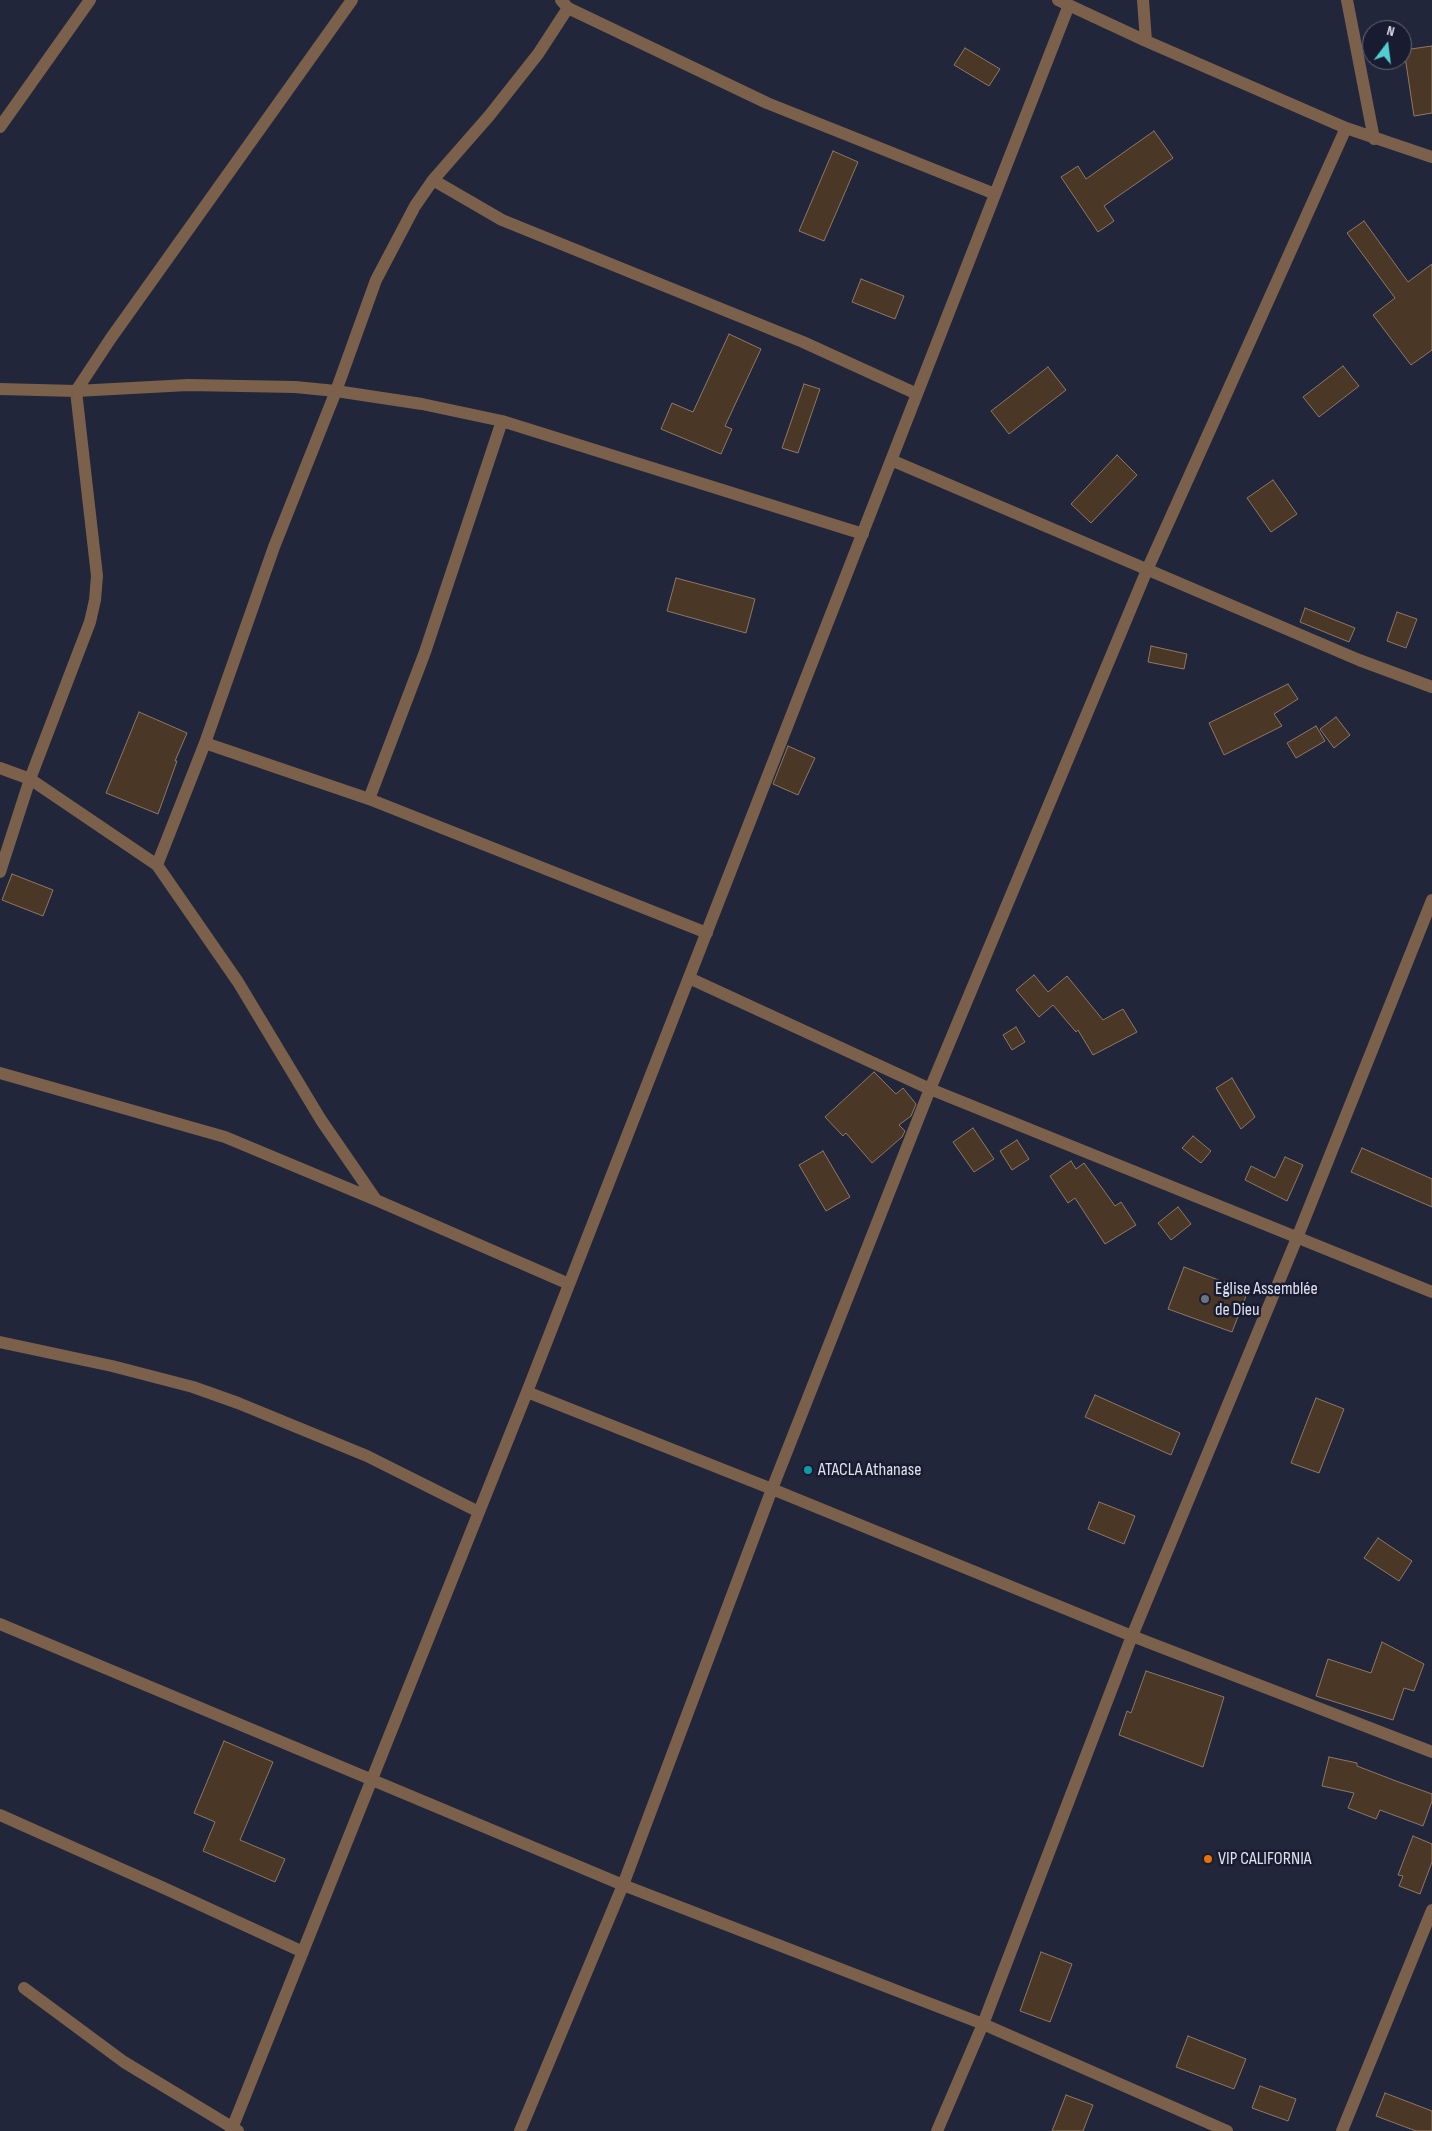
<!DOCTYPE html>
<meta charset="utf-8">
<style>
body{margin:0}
#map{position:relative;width:1432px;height:2131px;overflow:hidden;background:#22263a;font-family:"Sofia Sans Condensed",sans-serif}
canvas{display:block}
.north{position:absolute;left:1362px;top:20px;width:50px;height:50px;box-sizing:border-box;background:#191c30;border:1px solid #676a7c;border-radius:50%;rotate:15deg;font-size:14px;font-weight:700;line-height:20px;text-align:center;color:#dde0ee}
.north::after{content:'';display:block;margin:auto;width:18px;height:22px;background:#52cdd0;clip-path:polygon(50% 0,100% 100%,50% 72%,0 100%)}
</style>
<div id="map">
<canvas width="1432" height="2131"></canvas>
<div class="north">N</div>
</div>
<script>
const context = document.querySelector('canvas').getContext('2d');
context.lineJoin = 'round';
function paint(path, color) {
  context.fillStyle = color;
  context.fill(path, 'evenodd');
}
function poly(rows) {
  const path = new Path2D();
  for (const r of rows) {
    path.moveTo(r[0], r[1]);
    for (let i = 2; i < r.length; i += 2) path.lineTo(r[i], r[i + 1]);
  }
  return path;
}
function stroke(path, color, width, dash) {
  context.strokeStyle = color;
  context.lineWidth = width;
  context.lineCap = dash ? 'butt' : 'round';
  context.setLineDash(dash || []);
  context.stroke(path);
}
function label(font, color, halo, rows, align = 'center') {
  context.font = font + ' "Sofia Sans Condensed",sans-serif';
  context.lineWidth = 5;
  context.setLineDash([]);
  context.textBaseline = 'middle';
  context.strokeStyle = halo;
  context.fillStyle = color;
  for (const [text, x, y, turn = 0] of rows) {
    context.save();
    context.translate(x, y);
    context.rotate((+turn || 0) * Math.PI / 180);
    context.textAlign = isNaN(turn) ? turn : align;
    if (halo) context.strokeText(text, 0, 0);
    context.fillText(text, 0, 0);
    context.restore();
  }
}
const building = poly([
 [1432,46,1432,113,1414,116,1404,50,1432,46],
 [965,48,1000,69,989,86,954,65,965,48],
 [1154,131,1173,158,1104,206,1114,221,1098,232,1061,177,1078,166,1086,179,1154,131],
 [833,151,858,162,824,241,799,231,833,151],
 [1364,221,1408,282,1432,264,1432,350,1411,365,1373,315,1395,298,1347,233,1364,221],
 [861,279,904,296,895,319,852,302,861,279],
 [729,334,761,349,725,426,732,429,721,454,661,429,672,403,693,412,729,334],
 [1343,366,1359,386,1319,417,1303,397,1343,366],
 [1048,367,1066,390,1009,434,991,411,1048,367],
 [804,384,820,389,798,453,782,448,804,384],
 [1117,455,1137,475,1091,523,1071,504,1117,455],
 [1273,480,1297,514,1271,532,1247,498,1273,480],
 [676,578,755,599,746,633,667,611,676,578],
 [1305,608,1355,628,1349,642,1300,622,1305,608],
 [1397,612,1417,619,1406,648,1387,641,1397,612],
 [1151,646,1187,654,1184,669,1148,662,1151,646],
 [1288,684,1298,699,1274,714,1282,726,1224,755,1209,723,1288,684],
 [139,712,187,733,175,761,177,761,158,814,106,793,139,712],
 [1336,717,1350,735,1334,748,1320,729,1336,717],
 [1316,726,1325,741,1296,758,1287,743,1316,726],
 [788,746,815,758,798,795,773,784,788,746],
 [12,874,53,890,43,916,2,900,12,874],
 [1034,975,1048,992,1067,976,1103,1020,1123,1009,1137,1032,1093,1055,1078,1030,1076,1032,1053,1005,1039,1017,1016,990,1034,975],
 [1016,1027,1025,1042,1012,1050,1003,1035,1016,1027],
 [874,1072,896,1094,903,1088,916,1104,911,1116,899,1125,905,1131,902,1137,872,1163,846,1133,843,1136,825,1117,874,1072],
 [1232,1078,1255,1117,1241,1129,1216,1088,1232,1078],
 [973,1128,994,1159,974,1172,953,1142,973,1128],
 [1193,1136,1211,1151,1201,1163,1182,1148,1193,1136],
 [1017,1140,1029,1159,1012,1170,1000,1151,1017,1140],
 [1362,1148,1432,1179,1432,1207,1351,1172,1362,1148],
 [823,1151,850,1197,826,1211,799,1165,823,1151],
 [1285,1157,1303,1165,1287,1201,1245,1180,1251,1166,1275,1178,1285,1157],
 [1071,1161,1076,1169,1084,1163,1115,1206,1121,1202,1136,1225,1105,1244,1075,1198,1068,1203,1050,1176,1071,1161],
 [1178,1207,1191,1224,1171,1240,1158,1223,1178,1207],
 [1184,1267,1248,1291,1232,1332,1168,1309,1184,1267],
 [1095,1395,1180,1433,1171,1455,1085,1417,1095,1395],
 [1316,1398,1344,1409,1319,1473,1291,1463,1316,1398],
 [1099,1502,1135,1516,1124,1544,1088,1529,1099,1502],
 [1378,1538,1412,1561,1399,1581,1364,1558,1378,1538],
 [1382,1642,1424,1664,1414,1691,1404,1688,1393,1720,1316,1696,1328,1659,1371,1673,1382,1642],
 [1146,1671,1224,1697,1203,1767,1119,1735,1127,1711,1131,1713,1146,1671],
 [224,1741,273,1762,240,1840,285,1859,275,1882,203,1851,215,1822,194,1813,224,1741],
 [1329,1757,1357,1763,1357,1766,1396,1781,1432,1794,1432,1801,1423,1826,1380,1810,1376,1819,1348,1808,1354,1793,1322,1786,1329,1757],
 [1413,1836,1432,1844,1432,1862,1420,1894,1399,1886,1403,1876,1398,1875,1413,1836],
 [1041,1952,1072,1964,1050,2022,1020,2011,1041,1952],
 [1188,2036,1246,2059,1234,2089,1176,2067,1188,2036],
 [1260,2086,1296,2099,1288,2121,1252,2108,1260,2086],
 [1385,2093,1432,2111,1432,2131,1416,2131,1376,2116,1385,2093],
 [1066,2095,1093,2105,1083,2131,1052,2131,1066,2095]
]);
const minor = poly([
 [561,0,568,8,767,103,995,194],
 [1058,0,1146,41,1346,128,1432,157],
 [1143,0,1146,41],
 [1347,0,1374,139],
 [568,8,538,54,489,116,433,180,415,206,376,280,336,391,422,404,502,421,425,652,369,799,707,933],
 [0,127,90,0],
 [433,180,502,220,803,342,917,394],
 [0,389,76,391,188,385,295,387,336,391,274,547,205,743,157,865],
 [502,421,863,534],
 [891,460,1359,660,1432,687],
 [205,743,369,799],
 [0,768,30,779,90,622,95,600,97,576,76,391,111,338,352,0],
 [0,872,30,779,157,865,238,982,321,1120,376,1200],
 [689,978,930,1089,1432,1292],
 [0,1073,225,1137,376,1200,569,1284],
 [0,1342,112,1366,193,1387,238,1403,367,1456,479,1512],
 [527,1392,772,1489,1132,1636,1432,1752],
 [0,1624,623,1885,983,2024,1227,2131],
 [0,1815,166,1889,303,1952],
 [24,1988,124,2062,238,2131],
 [231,2131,527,1392,1069,5],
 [520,2131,623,1885,772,1489,930,1089,1147,570,1346,128],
 [937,2131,983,2024,1132,1636,1297,1238,1432,900],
 [1342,2131,1432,1910]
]);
const markers = [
 [1205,1299,5,"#6b7280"],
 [808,1470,5,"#0f9aa8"],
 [1208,1859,5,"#e8710a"]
];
const poiNames = [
 ["Eglise Assemblée",1215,1289],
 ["de Dieu",1215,1310],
 ["ATACLA Athanase",818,1470],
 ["VIP CALIFORNIA",1218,1859]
];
paint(building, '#4a3726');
stroke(building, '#8e7865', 1);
stroke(minor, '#7b604b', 12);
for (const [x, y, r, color] of markers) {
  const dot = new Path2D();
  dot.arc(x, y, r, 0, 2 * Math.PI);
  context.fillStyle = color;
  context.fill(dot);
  stroke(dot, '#191c30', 2);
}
label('18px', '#dde0ee', '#191c30', poiNames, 'left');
</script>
